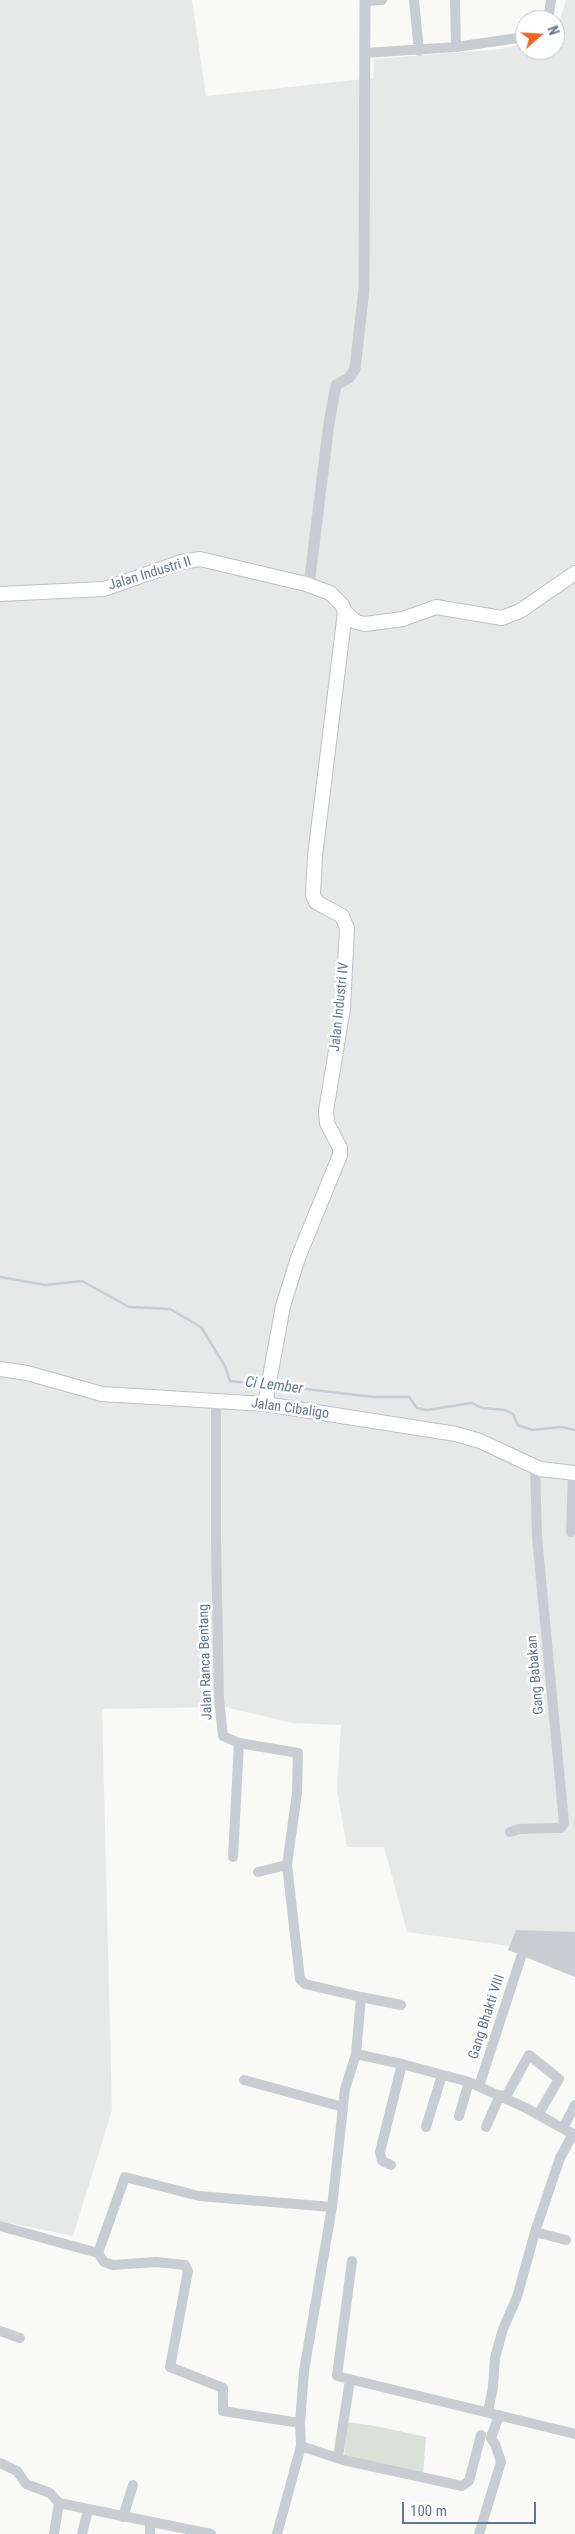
<!DOCTYPE html>
<style>
body{margin:0}
#map{position:relative;width:575px;height:2534px;overflow:hidden;background:#f9f9f7;font-family:"Roboto Condensed",sans-serif}
canvas{display:block}
.north{position:absolute;left:515px;top:10px;width:50px;height:50px;box-sizing:border-box;background:#fff;border:1px solid #c2c8d0;border-radius:50%;rotate:71deg;font-size:14px;font-weight:700;line-height:20px;text-align:center;color:#66768a}
.north::after{content:'';display:block;margin:auto;width:18px;height:22px;background:#ee6522;clip-path:polygon(50% 0,100% 100%,50% 72%,0 100%)}
.scale{position:absolute;left:402px;top:2502px;width:134px;height:22px;box-sizing:border-box;border:2px solid #66768a;border-top:0;padding-left:6px;font-size:15px;line-height:18px;white-space:nowrap;color:#66768a;-webkit-text-stroke:4px #fff;paint-order:stroke}
</style>
<div id="map">
<canvas width="575" height="2534"></canvas>
<div class="north">N</div>
<div class="scale">100 m</div>
</div>
<script>
const context = document.querySelector('canvas').getContext('2d');
context.lineJoin = 'round';
function paint(path, color) {
  context.fillStyle = color;
  context.fill(path, 'evenodd');
}
function poly(rows) {
  const path = new Path2D();
  for (const r of rows) {
    path.moveTo(r[0], r[1]);
    for (let i = 2; i < r.length; i += 2) path.lineTo(r[i], r[i + 1]);
  }
  return path;
}
function stroke(path, color, width, dash) {
  context.strokeStyle = color;
  context.lineWidth = width;
  context.lineCap = dash ? 'butt' : 'round';
  context.setLineDash(dash || []);
  context.stroke(path);
}
function label(font, color, halo, rows, align = 'center') {
  context.font = font + ' "Roboto Condensed",sans-serif';
  context.lineWidth = 5;
  context.setLineDash([]);
  context.textBaseline = 'middle';
  context.strokeStyle = halo;
  context.fillStyle = color;
  for (const [text, x, y, turn = 0] of rows) {
    context.save();
    context.translate(x, y);
    context.rotate((+turn || 0) * Math.PI / 180);
    context.textAlign = isNaN(turn) ? turn : align;
    if (halo) context.strokeText(text, 0, 0);
    context.fillText(text, 0, 0);
    context.restore();
  }
}
const built = poly([
 [0,0,192,0,206,96,373,78,374,59,502,49,525,43,525,50,555,50,555,36,566,0,575,0,575,1955,407,1932,384,1847,347,1847,337,1790,341,1725,292,1723,225,1707,102,1709,112,2110,73,2236,0,2221]
]);
const green = poly([
 [347,2422,376,2426,426,2437,423,2475,344,2456]
]);
const water = poly([
 [516,1930,575,1932,575,1977,508,1950]
]);
const stream = poly([
 [0,1277,45,1285,82,1281,129,1307,170,1309,201,1327,225,1366,230,1381,264,1385],
 [272,1385,373,1397,409,1397,417,1408,427,1410,472,1403,482,1408,505,1410,513,1414,518,1425,532,1430,561,1427,575,1430]
]);
const minor = poly([
 [414,0,419,51],
 [455,0,456,47],
 [365,1,382,0],
 [548,20,551,0],
 [365,53,456,47,525,37],
 [216,1400,216,1541,219,1699,223,1736,239,1743,298,1753,297,1793,287,1865,300,1979,305,1984,361,1997,356,2054,345,2089,332,2207,304,2371,300,2423,301,2446,277,2534],
 [571,1532,573,1473],
 [510,1832,519,1829,556,1828,561,1828,564,1823,537,1537,535,1466],
 [233,1857,239,1743],
 [258,1872,287,1865],
 [361,1997,401,2005],
 [356,2054,402,2064,469,2082,526,2108,575,2135],
 [244,2080,343,2107],
 [479,2086,521,1957],
 [505,2098,529,2055,559,2079,538,2115],
 [459,2116,469,2082],
 [426,2127,442,2075],
 [486,2127,500,2095],
 [563,2128,575,2105],
 [391,2165,382,2161,380,2152,402,2064],
 [0,2226,98,2253,125,2177,199,2196,332,2207],
 [535,2232,566,2240],
 [98,2253,104,2262,113,2265,156,2262,185,2265,188,2271,170,2367,223,2388,223,2411,300,2423],
 [352,2261,337,2376,575,2434],
 [0,2331,20,2338],
 [488,2412,493,2387,495,2358,503,2329,517,2297,535,2232,560,2158,573,2134],
 [301,2446,343,2460,462,2486,469,2481,481,2435],
 [338,2457,350,2380],
 [0,2463,17,2471,26,2484,50,2493,59,2503],
 [59,2503,211,2534],
 [123,2517,133,2485],
 [54,2534,59,2503],
 [82,2534,88,2510],
 [150,2534,150,2522],
 [479,2534,501,2462,495,2444,491,2438,499,2415]
]);
const tertiary = poly([
 [309,585,329,423,336,385,349,378,355,369,364,289,365,0]
]);
const secondary = poly([
 [0,594,104,589,181,562,200,559,306,584,330,593,342,605,345,612,356,622,365,624,403,619,436,607,502,618,520,611,575,573],
 [0,1369,27,1373,102,1394,265,1404,456,1434,480,1441,540,1469,575,1473],
 [265,1404,283,1306,298,1258,340,1155,340,1148,327,1123,326,1111,343,1008,347,928,342,916,316,902,313,895,315,856,345,612]
]);
const streetNames = [
 ["Jalan Industri II",150,574,-17],
 ["Jalan Industri IV",340,1007,-84],
 ["Jalan Cibaligo",290,1409,8],
 ["Jalan Ranca Bentang",206,1662,-92],
 ["Gang Babakan",536,1675,-95],
 ["Gang Bhakti VIII",487,2017,-72]
];
const waterNames = [
 ["Ci Lember",274,1386,7]
];
paint(built, '#e7e8e8');
paint(green, '#dae2d7');
paint(water, '#c6ced4');
stroke(stream, '#c6ced4', 2.5);
stroke(secondary, '#bdc1c7', 16);
stroke(minor, '#c9ccd0', 10);
stroke(tertiary, '#c9ccd0', 11);
stroke(secondary, '#fff', 14);
label('14px', '#66768a', '#fff', streetNames);
label('italic 15px', '#637884', '#fff', waterNames);
</script>
